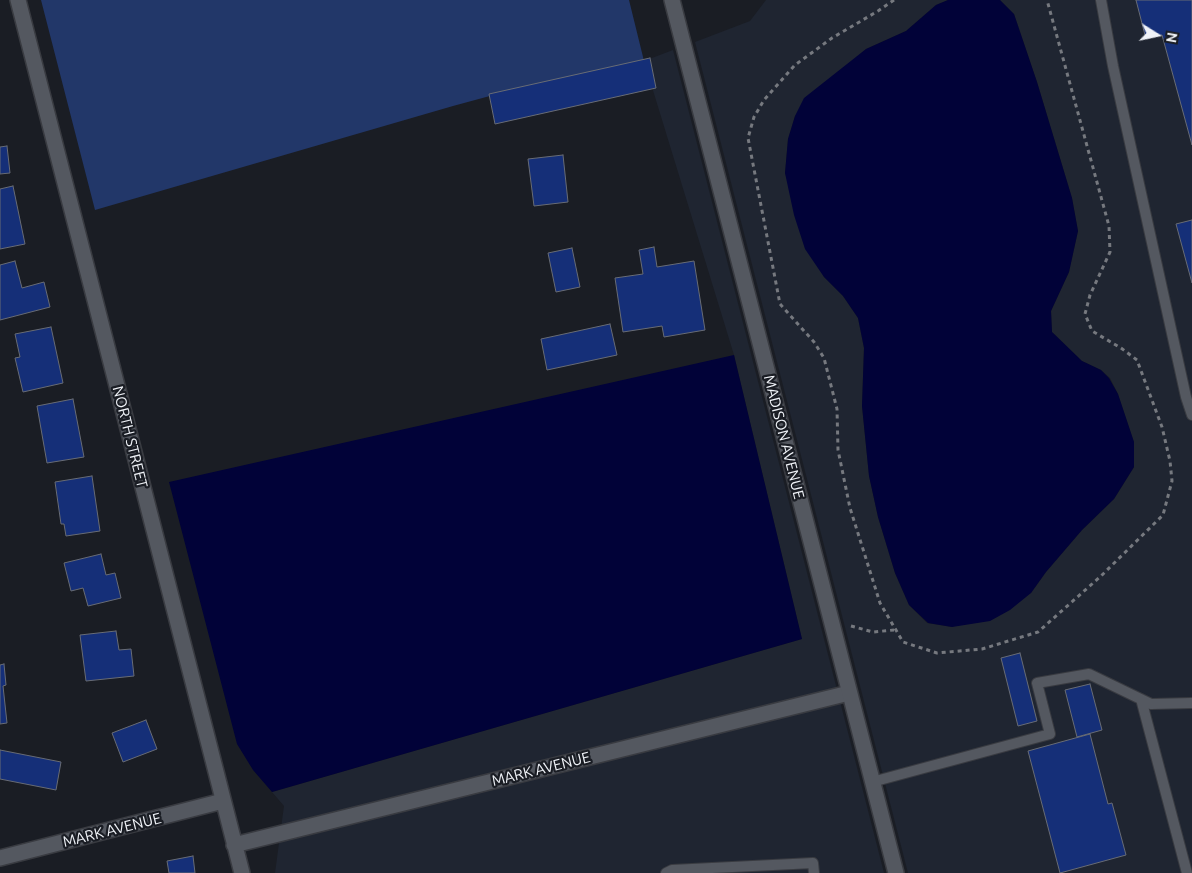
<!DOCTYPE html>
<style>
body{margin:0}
#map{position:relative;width:1192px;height:873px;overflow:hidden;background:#1a1d24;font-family:Ubuntu,sans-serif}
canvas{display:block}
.north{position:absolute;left:1132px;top:10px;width:50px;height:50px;-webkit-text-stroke:4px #1a1d24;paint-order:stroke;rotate:100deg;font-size:14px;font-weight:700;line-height:20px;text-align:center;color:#f0f3f8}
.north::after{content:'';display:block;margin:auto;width:18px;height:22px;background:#f0f3f8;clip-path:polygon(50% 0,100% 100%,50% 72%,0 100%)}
</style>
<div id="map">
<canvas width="1192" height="873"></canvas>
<div class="north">N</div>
</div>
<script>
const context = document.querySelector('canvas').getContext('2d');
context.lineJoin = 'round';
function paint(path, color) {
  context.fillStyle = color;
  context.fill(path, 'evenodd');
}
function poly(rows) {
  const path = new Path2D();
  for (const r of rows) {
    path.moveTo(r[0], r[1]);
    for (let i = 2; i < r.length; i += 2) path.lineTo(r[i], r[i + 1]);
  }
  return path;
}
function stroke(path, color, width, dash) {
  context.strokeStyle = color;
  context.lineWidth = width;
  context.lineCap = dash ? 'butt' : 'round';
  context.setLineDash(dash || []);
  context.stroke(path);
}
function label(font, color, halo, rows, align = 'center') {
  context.font = font + ' Ubuntu,sans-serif';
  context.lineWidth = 4.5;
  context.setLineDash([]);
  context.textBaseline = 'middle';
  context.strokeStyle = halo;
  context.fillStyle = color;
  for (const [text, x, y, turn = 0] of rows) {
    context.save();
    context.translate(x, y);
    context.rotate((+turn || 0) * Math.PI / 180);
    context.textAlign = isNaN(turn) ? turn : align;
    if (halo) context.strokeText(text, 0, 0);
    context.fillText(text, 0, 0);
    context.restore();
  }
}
const built = poly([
 [766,0,948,0,936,5,906,31,866,49,795,116,788,139,785,173,824,277,843,296,858,318,864,348,862,406,869,475,878,517,895,573,909,605,927,623,952,627,1031,593,1046,572,1082,530,1114,499,1134,467,1134,442,1118,394,1110,378,1101,370,1082,361,1052,332,1051,311,1069,272,1078,231,1072,198,1037,82,1014,14,1000,0,1192,0,1192,873,908,873,695,42,750,21],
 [673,50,884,873,275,873,284,806,272,792,802,639,734,355,644,61]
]);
const green = poly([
 [41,0,629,0,644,61,523,87,453,106,95,210]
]);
const water = poly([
 [948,0,1000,0,1014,14,1037,82,1072,198,1078,231,1069,272,1051,311,1052,332,1082,361,1101,370,1109,378,1118,394,1134,442,1134,467,1114,499,1082,530,1046,572,1031,593,1010,610,990,621,952,627,928,623,909,605,895,573,878,517,869,476,862,406,864,348,858,318,843,296,824,277,805,249,794,215,785,173,788,139,795,116,804,98,866,49,906,31,936,5],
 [734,355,802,639,272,792,253,770,237,744,169,482]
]);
const building = poly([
 [1136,0,1192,0,1192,145,1162,35,1146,39,1136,0],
 [650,58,656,88,495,124,489,94,650,58],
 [7,146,10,173,0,174,0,147,7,146],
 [563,155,568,202,534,206,528,159,563,155],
 [13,186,25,244,0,249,0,189,13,186],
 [1192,220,1192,283,1176,224,1192,220],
 [654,247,657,267,694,261,705,330,664,337,662,326,623,332,615,278,643,274,639,250,654,247],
 [572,248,580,287,556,292,548,253,572,248],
 [15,261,22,288,44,282,50,307,0,320,0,265,15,261],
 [610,324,617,355,547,370,541,339,610,324],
 [51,327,63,383,23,392,15,358,20,357,15,334,51,327],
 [73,399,84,457,47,463,37,406,73,399],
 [92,476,100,531,66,536,64,524,61,524,55,482,92,476],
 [101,554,106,575,115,573,121,598,88,606,83,588,71,591,64,563,101,554],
 [116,631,119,650,131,649,134,676,86,681,80,635,116,631],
 [1020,653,1037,721,1018,726,1001,658,1020,653],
 [4,664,6,685,3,686,7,723,0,724,0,665,4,664],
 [1090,684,1102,730,1077,737,1065,690,1090,684],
 [146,720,157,749,123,762,112,733,146,720],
 [1090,734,1108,804,1112,803,1126,855,1060,873,1028,751,1090,734],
 [0,750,61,762,56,790,0,779,0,750],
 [193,856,195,873,169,873,167,861,193,856]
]);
const path = poly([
 [894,0,878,11,832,38,795,65,764,100,754,117,748,138,780,304,814,342,824,358,837,409,838,450,850,508,880,603,903,642,937,653,982,649,1038,632,1101,576,1163,515,1172,481,1170,461,1162,427,1137,360,1121,348,1092,331,1085,314,1090,295,1110,252,1109,226,1047,0],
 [851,626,873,632,894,630]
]);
const lane = poly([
 [1101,0,1113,66,1186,397,1192,415],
 [1141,699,1187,873],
 [872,782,1050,734,1037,683,1089,674,1151,704,1192,703],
 [666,873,672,870,813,863,814,873]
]);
const street = poly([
 [18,0,242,873],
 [234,845,849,693],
 [0,858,223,801]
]);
const secondary = poly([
 [672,0,896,873]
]);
const streetNames = [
 ["NORTH STREET",130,437,76],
 ["MADISON AVENUE",784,437,76],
 ["MARK AVENUE",541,769,-14],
 ["MARK AVENUE",112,830,-14]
];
paint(built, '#1f2531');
paint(green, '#223769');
paint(water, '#010238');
paint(building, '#152f78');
stroke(building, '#686c75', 1);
stroke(lane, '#393b41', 12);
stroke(street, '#393b41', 18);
stroke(secondary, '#393b41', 18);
stroke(path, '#76797f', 3, [4, 4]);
stroke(lane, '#545860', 10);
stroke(street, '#545860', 15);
stroke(secondary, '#545860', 15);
label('15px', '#f0f3f8', '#1a1d24', streetNames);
</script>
